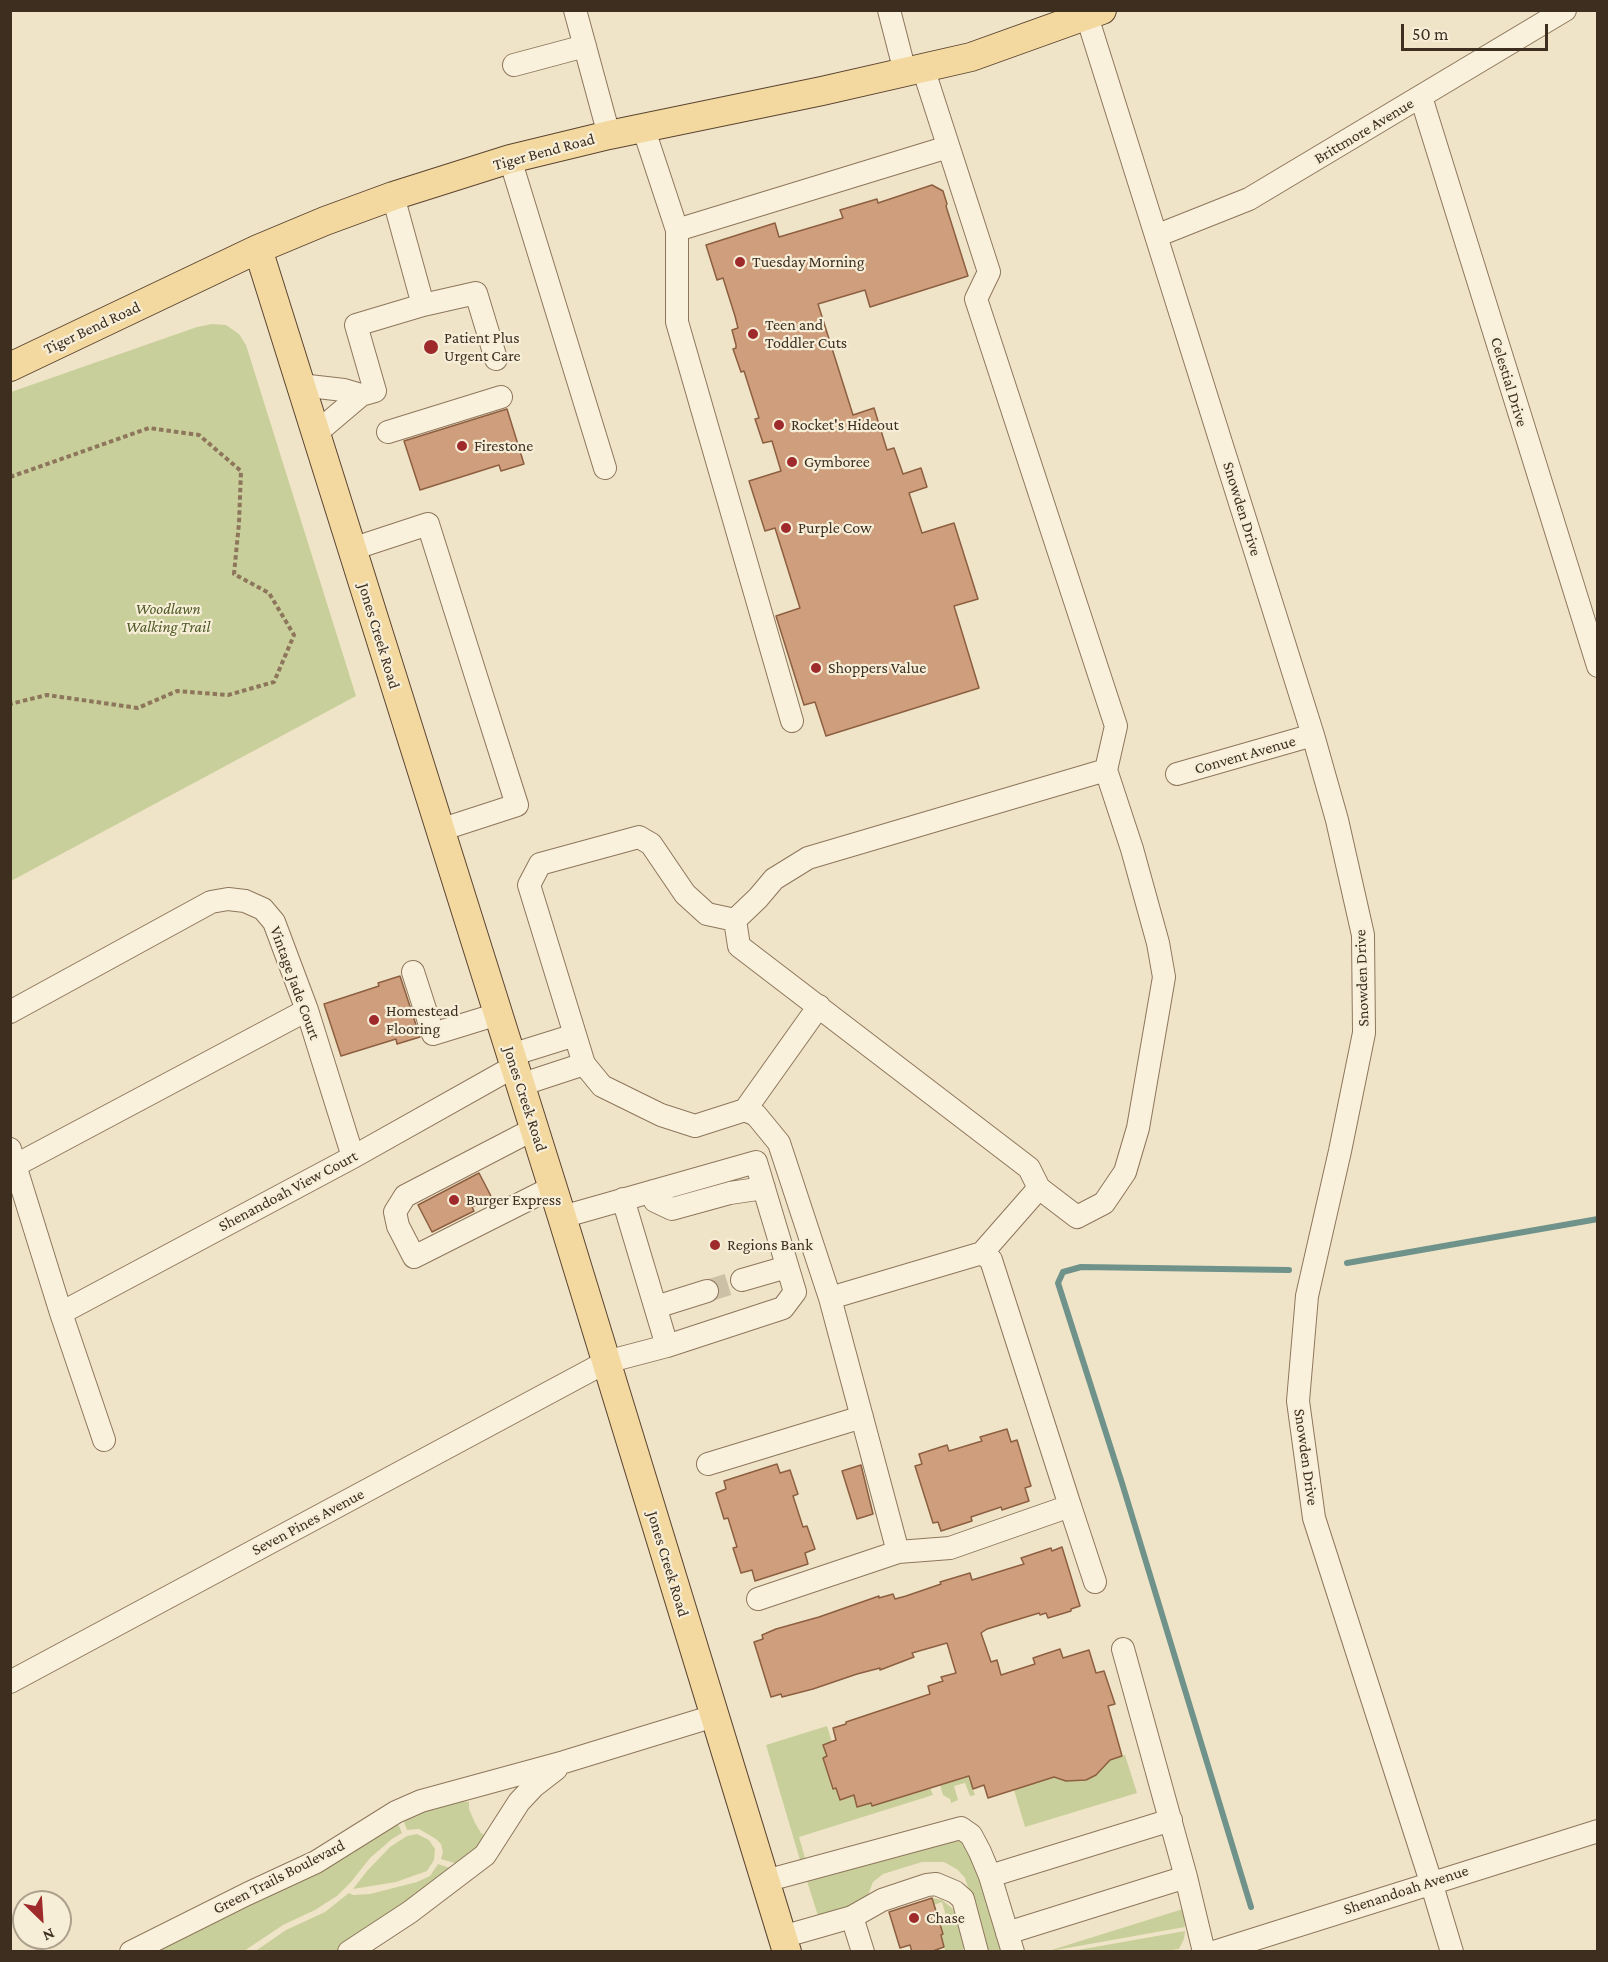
<!DOCTYPE html>
<style>
body{margin:0}
#map{position:relative;width:1608px;height:1962px;overflow:hidden;background:#f0e4c8;font-family:"Crimson Pro",serif}
canvas{display:block}
.frame{position:absolute;inset:0;border:12px solid #3d2e20;pointer-events:none}
.north{position:absolute;left:12px;top:1890px;width:60px;height:60px;box-sizing:border-box;background:#f7eed8;border:2px solid #ada18e;border-radius:50%;rotate:155deg;font-size:16px;font-weight:700;line-height:24px;text-align:center;color:#3d2e20}
.north::after{content:'';display:block;margin:auto;width:21px;height:27px;background:#9e2a2b;clip-path:polygon(50% 0,100% 100%,50% 72%,0 100%)}
.scale{position:absolute;left:1401px;top:24px;width:147px;height:27px;box-sizing:border-box;border:3px solid #3d2e20;border-top:0;padding-left:8px;font-size:18px;line-height:21px;white-space:nowrap;color:#3d2e20;-webkit-text-stroke:4px #f7eed8;paint-order:stroke}
</style>
<div id="map">
<canvas width="1608" height="1962"></canvas>
<div class="frame"></div>
<div class="north">N</div>
<div class="scale">50 m</div>
</div>
<script>
const context = document.querySelector('canvas').getContext('2d');
context.lineJoin = 'round';
function paint(path, color) {
  context.fillStyle = color;
  context.fill(path, 'evenodd');
}
function poly(rows) {
  const path = new Path2D();
  for (const r of rows) {
    path.moveTo(r[0], r[1]);
    for (let i = 2; i < r.length; i += 2) path.lineTo(r[i], r[i + 1]);
  }
  return path;
}
function stroke(path, color, width, dash) {
  context.strokeStyle = color;
  context.lineWidth = width;
  context.lineCap = dash ? 'butt' : 'round';
  context.setLineDash(dash || []);
  context.stroke(path);
}
function label(font, color, halo, rows, align = 'center') {
  context.font = font + ' "Crimson Pro",serif';
  context.lineWidth = 4.5;
  context.setLineDash([]);
  context.textBaseline = 'middle';
  context.strokeStyle = halo;
  context.fillStyle = color;
  for (const [text, x, y, turn = 0] of rows) {
    context.save();
    context.translate(x, y);
    context.rotate((+turn || 0) * Math.PI / 180);
    context.textAlign = isNaN(turn) ? turn : align;
    if (halo) context.strokeText(text, 0, 0);
    context.fillText(text, 0, 0);
    context.restore();
  }
}
const green = poly([
 [212,324,226,325,239,334,246,345,356,696,11,881,11,392,197,327],
 [827,1726,832,1742,823,1745,827,1756,823,1758,832,1789,836,1788,840,1800,854,1795,858,1807,871,1803,872,1806,917,1792,927,1786,928,1789,930,1788,933,1795,799,1837,805,1858,800,1860,766,1745],
 [1125,1755,1137,1793,1025,1827,1014,1790,1040,1775,1042,1781,1054,1777,1066,1781,1086,1780,1096,1775,1110,1760],
 [964,1762,975,1795,970,1796,965,1783,954,1786,958,1800,951,1803,950,1799,943,1795,940,1785,945,1784,944,1780],
 [462,1801,469,1802,469,1809,475,1823,481,1833,486,1836,483,1845,461,1865,441,1859,443,1852,441,1844,436,1839,419,1829,407,1830,403,1819,425,1809],
 [394,1823,399,1826,402,1833,392,1839,370,1858,351,1882,337,1896,315,1910,283,1925,244,1951,150,1952],
 [417,1834,429,1840,435,1849,434,1860,427,1871,396,1882,353,1889,367,1871,390,1847,407,1836],
 [960,1839,972,1854,1001,1951,989,1951,965,1878,958,1870,944,1862,922,1862,883,1874,873,1882,867,1898,860,1906,818,1916,807,1881],
 [438,1864,450,1868,373,1929,336,1951,254,1952,286,1930,325,1912,349,1893,353,1895,370,1894,417,1882,430,1876],
 [932,1898,942,1900,953,1909,964,1946,963,1951,945,1951,940,1923,947,1920,942,1902,934,1905],
 [1183,1909,1185,1927,1045,1952],
 [1185,1931,1184,1939,1179,1949,1164,1951,1072,1951]
]);
const stream = poly([
 [1347,1263,1598,1219],
 [1251,1907,1122,1483,1058,1283,1063,1272,1081,1267,1289,1270]
]);
const building = poly([
 [932,185,943,191,947,204,946,206,968,276,870,307,865,290,818,304,853,415,874,408,887,450,894,448,903,474,921,468,927,487,909,493,922,533,954,523,978,599,954,606,979,688,826,736,815,702,804,705,776,616,800,608,775,528,765,531,749,481,781,471,772,441,763,443,755,419,759,418,744,371,741,372,733,349,736,348,736,345,732,330,738,328,735,316,723,278,717,280,706,245,775,223,779,237,843,218,840,210,877,199,878,203,932,185],
 [507,409,524,464,501,471,499,465,420,490,404,441,507,409],
 [400,976,420,1037,397,1044,396,1039,341,1056,324,1004,379,986,378,983,400,976],
 [479,1173,492,1198,472,1207,474,1211,432,1232,418,1205,479,1173],
 [1007,1429,1011,1442,1017,1440,1031,1486,1025,1488,1029,1501,1002,1510,1001,1507,971,1517,972,1521,941,1531,938,1522,933,1523,915,1466,922,1464,919,1454,947,1445,949,1451,982,1441,980,1437,1007,1429],
 [777,1464,780,1473,790,1470,798,1494,793,1496,803,1527,807,1526,815,1549,805,1553,808,1564,755,1581,752,1570,741,1573,733,1548,737,1547,728,1518,724,1519,716,1493,726,1489,724,1481,777,1464],
 [861,1465,873,1514,857,1519,842,1471,861,1465],
 [1062,1547,1080,1606,1071,1609,1071,1611,1048,1618,1046,1613,1040,1615,1039,1613,987,1629,981,1633,991,1662,997,1660,1001,1675,1035,1664,1033,1658,1060,1649,1063,1658,1089,1650,1096,1673,1104,1671,1115,1704,1108,1706,1122,1756,1110,1760,1096,1775,1086,1780,1066,1781,1054,1777,988,1798,984,1785,973,1789,969,1776,872,1806,871,1803,857,1807,854,1795,840,1800,836,1788,833,1789,823,1758,827,1756,823,1745,836,1740,833,1728,846,1724,846,1722,930,1694,928,1686,943,1681,941,1677,956,1673,947,1643,912,1653,914,1657,880,1670,880,1668,857,1674,813,1689,782,1697,781,1694,771,1697,754,1642,763,1639,762,1635,776,1629,819,1617,879,1596,879,1598,893,1594,895,1599,906,1596,941,1584,940,1582,970,1573,972,1580,1024,1564,1021,1558,1051,1548,1052,1551,1062,1547],
 [932,1898,943,1934,941,1935,944,1947,930,1952,912,1952,910,1945,900,1948,889,1912,932,1898]
]);
const minorTunnel = poly([
 [707,1291,742,1280]
]);
const path = poly([
 [10,477,149,428,199,435,241,471,239,523,234,574,269,593,294,635,274,682,228,695,177,691,138,708,47,695,10,704]
]);
const minor = poly([
 [575,10,609,135],
 [889,10,905,72],
 [1085,10,1313,735,1337,820,1363,935,1364,1033,1340,1151,1307,1296,1298,1401,1314,1518,1431,1882,1452,1952],
 [514,65,585,46],
 [923,68,989,272,976,299,1116,726,1106,770,1132,849,1158,943,1164,977,1138,1128,1125,1172,1104,1203,1077,1217,1039,1188,982,1253],
 [1421,97,1598,666],
 [643,127,677,230,948,147],
 [510,159,605,468],
 [393,196,423,305],
 [677,230,677,322,792,721],
 [1156,236,1249,199,1565,10],
 [300,385,344,390,361,395],
 [388,432,501,397],
 [315,434,361,395,375,391,356,325,423,305,476,293,496,359],
 [352,549,428,524,481,692,517,805,440,830],
 [1177,774,1313,735],
 [735,920,707,914,685,894,651,844,639,837,540,864,529,885,584,1064,602,1086,661,1115,695,1126,745,1110,756,1115,779,1143,830,1298,898,1552,950,1548,1070,1506,1095,1582],
 [413,972,433,1034,498,1014],
 [10,1012,211,902,228,899,245,901,263,909,274,922,307,1010,353,1157],
 [511,1055,575,1035],
 [520,1085,584,1064],
 [745,1110,819,1006],
 [534,1129,405,1196,395,1212,398,1226,414,1257,553,1187],
 [10,1149,61,1313,104,1440],
 [16,1165,307,1010],
 [1039,1188,1029,1168,739,946,735,920,758,898,774,879,808,858,1106,770],
 [653,1191,655,1201,672,1209,730,1193,764,1188],
 [623,1199,667,1346],
 [742,1280,787,1267],
 [830,1298,982,1253,991,1260,1070,1506],
 [656,1307,707,1291],
 [61,1313,353,1157,515,1066],
 [708,1464,862,1417],
 [758,1599,898,1552],
 [1123,1649,1186,1877,1204,1952],
 [10,1682,606,1362,667,1346,783,1308,795,1292,756,1162,562,1217],
 [990,1876,1171,1820],
 [765,1881,961,1828,971,1835,980,1852,990,1876,1013,1952],
 [852,1917,882,1900,927,1885,936,1884,955,1892,963,1899,977,1952],
 [1007,1933,1186,1877],
 [782,1937,852,1917,863,1952],
 [131,1952,247,1894,316,1862,396,1812,421,1801,564,1762,714,1716],
 [349,1952,410,1912,485,1855,519,1802,534,1786,556,1769],
 [1214,1952,1598,1831]
]);
const major = poly([
 [258,249,562,1217,787,1952],
 [10,367,258,249,325,221,393,196,510,159,609,135,822,91,971,57,1102,10]
]);
const markers = [
 [740,262,6,"#9e2a2b"],
 [753,334,6,"#9e2a2b"],
 [431,347,8,"#9e2a2b"],
 [779,425,6,"#9e2a2b"],
 [462,446,6,"#9e2a2b"],
 [792,462,6,"#9e2a2b"],
 [786,528,6,"#9e2a2b"],
 [816,668,6,"#9e2a2b"],
 [374,1020,6,"#9e2a2b"],
 [454,1200,6,"#9e2a2b"],
 [715,1245,6,"#9e2a2b"],
 [914,1918,6,"#9e2a2b"]
];
const streetNames = [
 ["Brittmore Avenue",1364,131,-31],
 ["Tiger Bend Road",544,152,-15],
 ["Tiger Bend Road",92,328,-25],
 ["Celestial Drive",1509,382,73],
 ["Snowden Drive",1242,509,73],
 ["Jones Creek Road",379,636,73],
 ["Convent Avenue",1245,755,-16],
 ["Snowden Drive",1362,978,-92],
 ["Vintage Jade Court",295,983,70],
 ["Jones Creek Road",525,1099,72],
 ["Shenandoah View Court",288,1191,-28],
 ["Snowden Drive",1306,1457,82],
 ["Seven Pines Avenue",308,1522,-28],
 ["Jones Creek Road",668,1564,73],
 ["Green Trails Boulevard",279,1877,-27],
 ["Shenandoah Avenue",1406,1890,-18]
];
const poiNames = [
 ["Tuesday Morning",752,262],
 ["Teen and",765,325],
 ["Toddler Cuts",765,343],
 ["Patient Plus",444,338],
 ["Urgent Care",444,356],
 ["Rocket's Hideout",791,425],
 ["Firestone",474,446],
 ["Gymboree",804,462],
 ["Purple Cow",798,528],
 ["Shoppers Value",828,668],
 ["Homestead",386,1011],
 ["Flooring",386,1029],
 ["Burger Express",466,1200],
 ["Regions Bank",727,1245],
 ["Chase",926,1918]
];
const parkNames = [
 ["Woodlawn",168,609],
 ["Walking Trail",168,627]
];
paint(green, '#c9cf9b');
stroke(stream, '#6f938a', 6);
paint(building, '#cf9f7d');
stroke(building, '#8d5f41', 1.5);
stroke(minorTunnel, '#ccc0a6', 22, [22, 11]);
stroke(minor, '#8d765c', 24);
stroke(major, '#5b4430', 30);
stroke(path, '#8d765c', 4, [4.5, 3]);
stroke(minor, '#faf1dc', 22);
stroke(major, '#f3d9a0', 28);
for (const [x, y, r, color] of markers) {
  const dot = new Path2D();
  dot.arc(x, y, r, 0, 2 * Math.PI);
  context.fillStyle = color;
  context.fill(dot);
  stroke(dot, '#f7eed8', 2);
}
label('16px', '#3d2e20', '#f7eed8', streetNames);
label('16px', '#3d2e20', '#f7eed8', poiNames, 'left');
label('italic 16px', '#4d5a26', '#f7eed8', parkNames);
</script>
